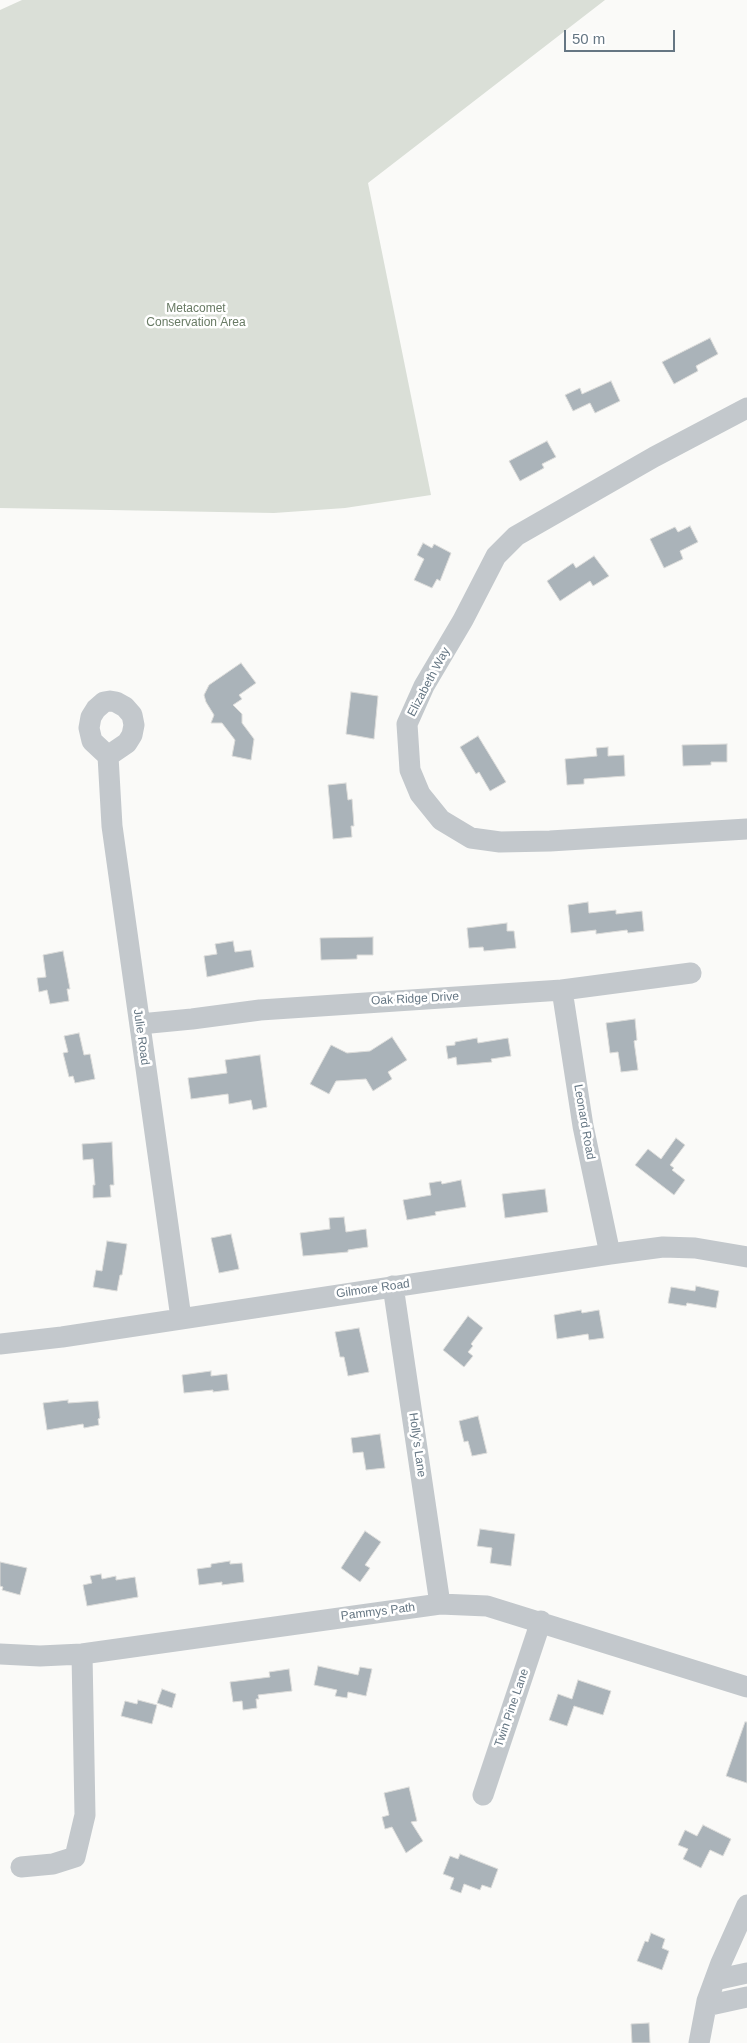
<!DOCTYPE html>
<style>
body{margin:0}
#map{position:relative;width:747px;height:2043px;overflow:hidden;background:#fafaf8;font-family:Helvetica,sans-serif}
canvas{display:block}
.scale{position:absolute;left:564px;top:30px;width:111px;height:22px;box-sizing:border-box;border:2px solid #657683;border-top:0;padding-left:6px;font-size:15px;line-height:18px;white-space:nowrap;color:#657683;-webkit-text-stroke:4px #fff;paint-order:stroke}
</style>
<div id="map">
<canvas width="747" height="2043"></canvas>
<div class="scale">50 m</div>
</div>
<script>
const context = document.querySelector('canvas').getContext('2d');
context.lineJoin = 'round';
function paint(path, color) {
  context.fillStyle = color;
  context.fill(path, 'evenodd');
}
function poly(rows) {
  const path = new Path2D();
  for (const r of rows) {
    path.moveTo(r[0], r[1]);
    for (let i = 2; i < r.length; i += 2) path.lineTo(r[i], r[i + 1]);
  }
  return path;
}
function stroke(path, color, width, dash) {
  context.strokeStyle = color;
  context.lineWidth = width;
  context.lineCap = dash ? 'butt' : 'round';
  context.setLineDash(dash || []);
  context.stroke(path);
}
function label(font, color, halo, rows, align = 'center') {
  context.font = font + ' Helvetica,sans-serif';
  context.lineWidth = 5;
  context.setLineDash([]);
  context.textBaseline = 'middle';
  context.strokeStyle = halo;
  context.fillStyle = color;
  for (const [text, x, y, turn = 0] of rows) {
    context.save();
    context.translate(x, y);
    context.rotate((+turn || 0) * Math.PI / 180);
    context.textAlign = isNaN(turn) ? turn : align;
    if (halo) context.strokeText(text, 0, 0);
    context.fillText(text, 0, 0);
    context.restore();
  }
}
const green = poly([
 [22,0,605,0,368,183,431,495,345,508,274,513,0,508,0,10]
]);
const building = poly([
 [710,338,718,354,696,366,698,371,674,384,662,362,710,338],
 [611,381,620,401,595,413,590,403,573,411,565,395,580,388,582,394,611,381],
 [547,441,556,457,542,464,544,468,520,481,509,461,547,441],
 [690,526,698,542,680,551,683,559,664,568,650,539,675,527,678,532,690,526],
 [423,543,432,548,434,544,451,553,440,581,437,579,432,588,414,580,424,559,417,555,423,543],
 [594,556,609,576,593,586,590,581,560,601,547,581,573,563,576,568,594,556],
 [241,663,256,683,239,695,242,699,233,705,242,714,242,723,254,739,251,760,232,756,235,740,222,723,211,723,214,715,206,702,204,695,209,685,241,663],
 [351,692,378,696,374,739,346,734,351,692],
 [478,736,506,782,490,791,479,772,476,774,460,747,478,736],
 [727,744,727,762,711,762,711,765,683,766,682,745,727,744],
 [608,747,608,756,624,755,625,776,584,779,584,784,567,785,565,759,597,756,596,748,608,747],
 [346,783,348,800,352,799,354,826,351,826,352,837,333,839,328,785,346,783],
 [588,902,589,913,616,910,616,914,642,911,644,931,628,933,627,930,596,934,596,930,571,933,568,905,588,902],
 [507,923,507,931,514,931,516,948,484,951,483,947,469,948,467,928,507,923],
 [373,937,373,955,357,955,357,959,321,960,320,938,373,937],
 [233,941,235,952,251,950,254,967,207,977,204,956,217,954,215,944,233,941],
 [63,951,70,989,67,989,69,1001,50,1004,47,990,39,992,37,978,46,977,43,955,63,951],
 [635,1019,637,1040,634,1041,638,1070,621,1072,618,1052,610,1053,606,1023,635,1019],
 [79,1033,84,1055,90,1054,95,1079,75,1083,73,1076,69,1077,63,1053,68,1052,64,1036,79,1033],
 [392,1037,407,1060,388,1072,392,1079,373,1091,366,1079,336,1081,329,1094,310,1084,331,1045,347,1053,370,1051,392,1037],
 [477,1038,478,1043,508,1038,511,1056,491,1059,492,1062,457,1065,456,1057,448,1059,446,1046,455,1045,455,1042,477,1038],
 [260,1055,267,1107,253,1110,251,1100,229,1104,228,1094,191,1099,188,1078,227,1073,225,1060,260,1055],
 [676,1138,685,1145,670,1165,674,1168,672,1170,685,1180,674,1195,635,1165,648,1149,661,1159,676,1138],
 [112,1142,114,1185,110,1185,111,1197,93,1198,93,1185,95,1185,93,1159,83,1160,82,1144,112,1142],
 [461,1180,466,1207,435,1212,436,1215,407,1220,403,1200,431,1195,429,1183,441,1181,442,1184,461,1180],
 [545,1189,548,1212,505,1218,502,1194,545,1189],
 [344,1217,346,1232,366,1229,368,1247,348,1250,348,1252,303,1256,300,1233,330,1229,329,1218,344,1217],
 [231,1234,239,1269,219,1273,211,1238,231,1234],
 [107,1241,127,1244,122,1275,120,1275,117,1291,93,1287,96,1270,102,1271,107,1241],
 [696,1286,719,1291,716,1308,687,1303,686,1306,668,1303,671,1287,695,1291,696,1286],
 [581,1310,582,1313,599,1310,604,1338,589,1340,588,1334,557,1339,554,1315,581,1310],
 [468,1316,483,1328,471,1344,473,1346,468,1352,473,1356,464,1367,443,1350,468,1316],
 [359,1328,369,1372,348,1376,344,1357,340,1357,335,1332,359,1328],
 [211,1371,211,1376,227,1374,229,1390,213,1392,213,1390,184,1393,182,1375,211,1371],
 [68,1400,68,1403,98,1401,100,1418,98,1419,99,1425,84,1428,83,1424,47,1430,43,1403,68,1400],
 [478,1416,487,1453,472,1456,468,1441,464,1442,459,1421,478,1416],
 [380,1434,385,1468,366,1470,363,1452,353,1453,351,1438,380,1434],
 [480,1529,515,1534,511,1566,490,1563,492,1548,477,1546,480,1529],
 [365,1531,381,1542,365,1565,370,1568,360,1582,341,1568,365,1531],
 [230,1561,230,1564,242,1563,244,1582,222,1585,222,1582,199,1585,197,1569,211,1567,211,1564,230,1561],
 [0,1562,27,1568,20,1595,2,1590,3,1587,0,1586,0,1562],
 [101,1574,102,1579,116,1576,116,1580,135,1577,138,1597,87,1606,83,1585,92,1583,90,1576,101,1574],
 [318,1666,358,1675,360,1667,372,1669,366,1696,348,1692,347,1698,335,1696,337,1690,314,1685,318,1666],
 [289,1669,292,1691,258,1695,259,1699,256,1699,257,1708,243,1710,242,1701,233,1702,230,1682,270,1677,269,1672,289,1669],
 [578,1680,611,1691,603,1715,574,1706,567,1726,549,1720,558,1694,572,1699,578,1680],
 [162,1689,176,1694,172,1708,157,1703,162,1689],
 [138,1700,157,1705,152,1724,121,1716,125,1701,137,1704,138,1700],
 [745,1722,747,1722,747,1783,726,1776,745,1722],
 [409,1787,417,1821,411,1822,423,1841,406,1853,392,1827,385,1829,382,1817,389,1815,384,1793,409,1787],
 [703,1825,731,1839,723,1856,710,1850,701,1868,683,1859,688,1849,678,1845,685,1830,697,1836,703,1825],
 [460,1854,498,1869,491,1888,482,1885,480,1890,464,1884,461,1893,450,1889,454,1878,443,1874,450,1856,458,1859,460,1854],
 [651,1933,665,1939,662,1948,669,1951,662,1970,637,1961,645,1941,648,1942,651,1933],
 [649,2023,650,2043,632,2043,631,2024,649,2023]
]);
const minor = poly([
 [747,408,654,457,516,536,496,556,463,620,424,686,407,724,410,770,420,794,441,820,471,838,500,842,550,841,747,829],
 [108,756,92,741,89,728,91,717,96,709,104,702,110,701,116,702,125,707,132,715,134,725,132,735,127,743,108,756,112,826,181,1318],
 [562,990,583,1126,610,1254],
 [140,1024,192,1019,260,1010,562,990,691,973],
 [393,1286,440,1604],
 [0,1344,62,1337,610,1254,663,1247,695,1248,747,1257],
 [0,1654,40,1656,82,1654,440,1604,487,1606,747,1687],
 [483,1795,541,1621],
 [21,1867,53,1864,75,1857,85,1815,82,1654],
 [715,1980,747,1973],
 [706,2006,747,1997],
 [699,2043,707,2001,721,1963,747,1905]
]);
const parkNames = [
 ["Metacomet",196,309],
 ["Conservation Area",196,323]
];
const streetNames = [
 ["Elizabeth Way",429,682,-62],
 ["Oak Ridge Drive",415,999,-3],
 ["Julie Road",141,1037,82],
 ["Leonard Road",584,1122,80],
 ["Gilmore Road",373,1289,-8],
 ["Holly's Lane",417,1445,82],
 ["Pammys Path",378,1612,-7],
 ["Twin Pine Lane",512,1708,-71]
];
paint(green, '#dadfd7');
paint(building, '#aab3b9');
stroke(building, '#dcdcda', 1);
stroke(minor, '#c3c8cc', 21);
label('12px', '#687a64', '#fff', parkNames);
label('12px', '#657683', '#fff', streetNames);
</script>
